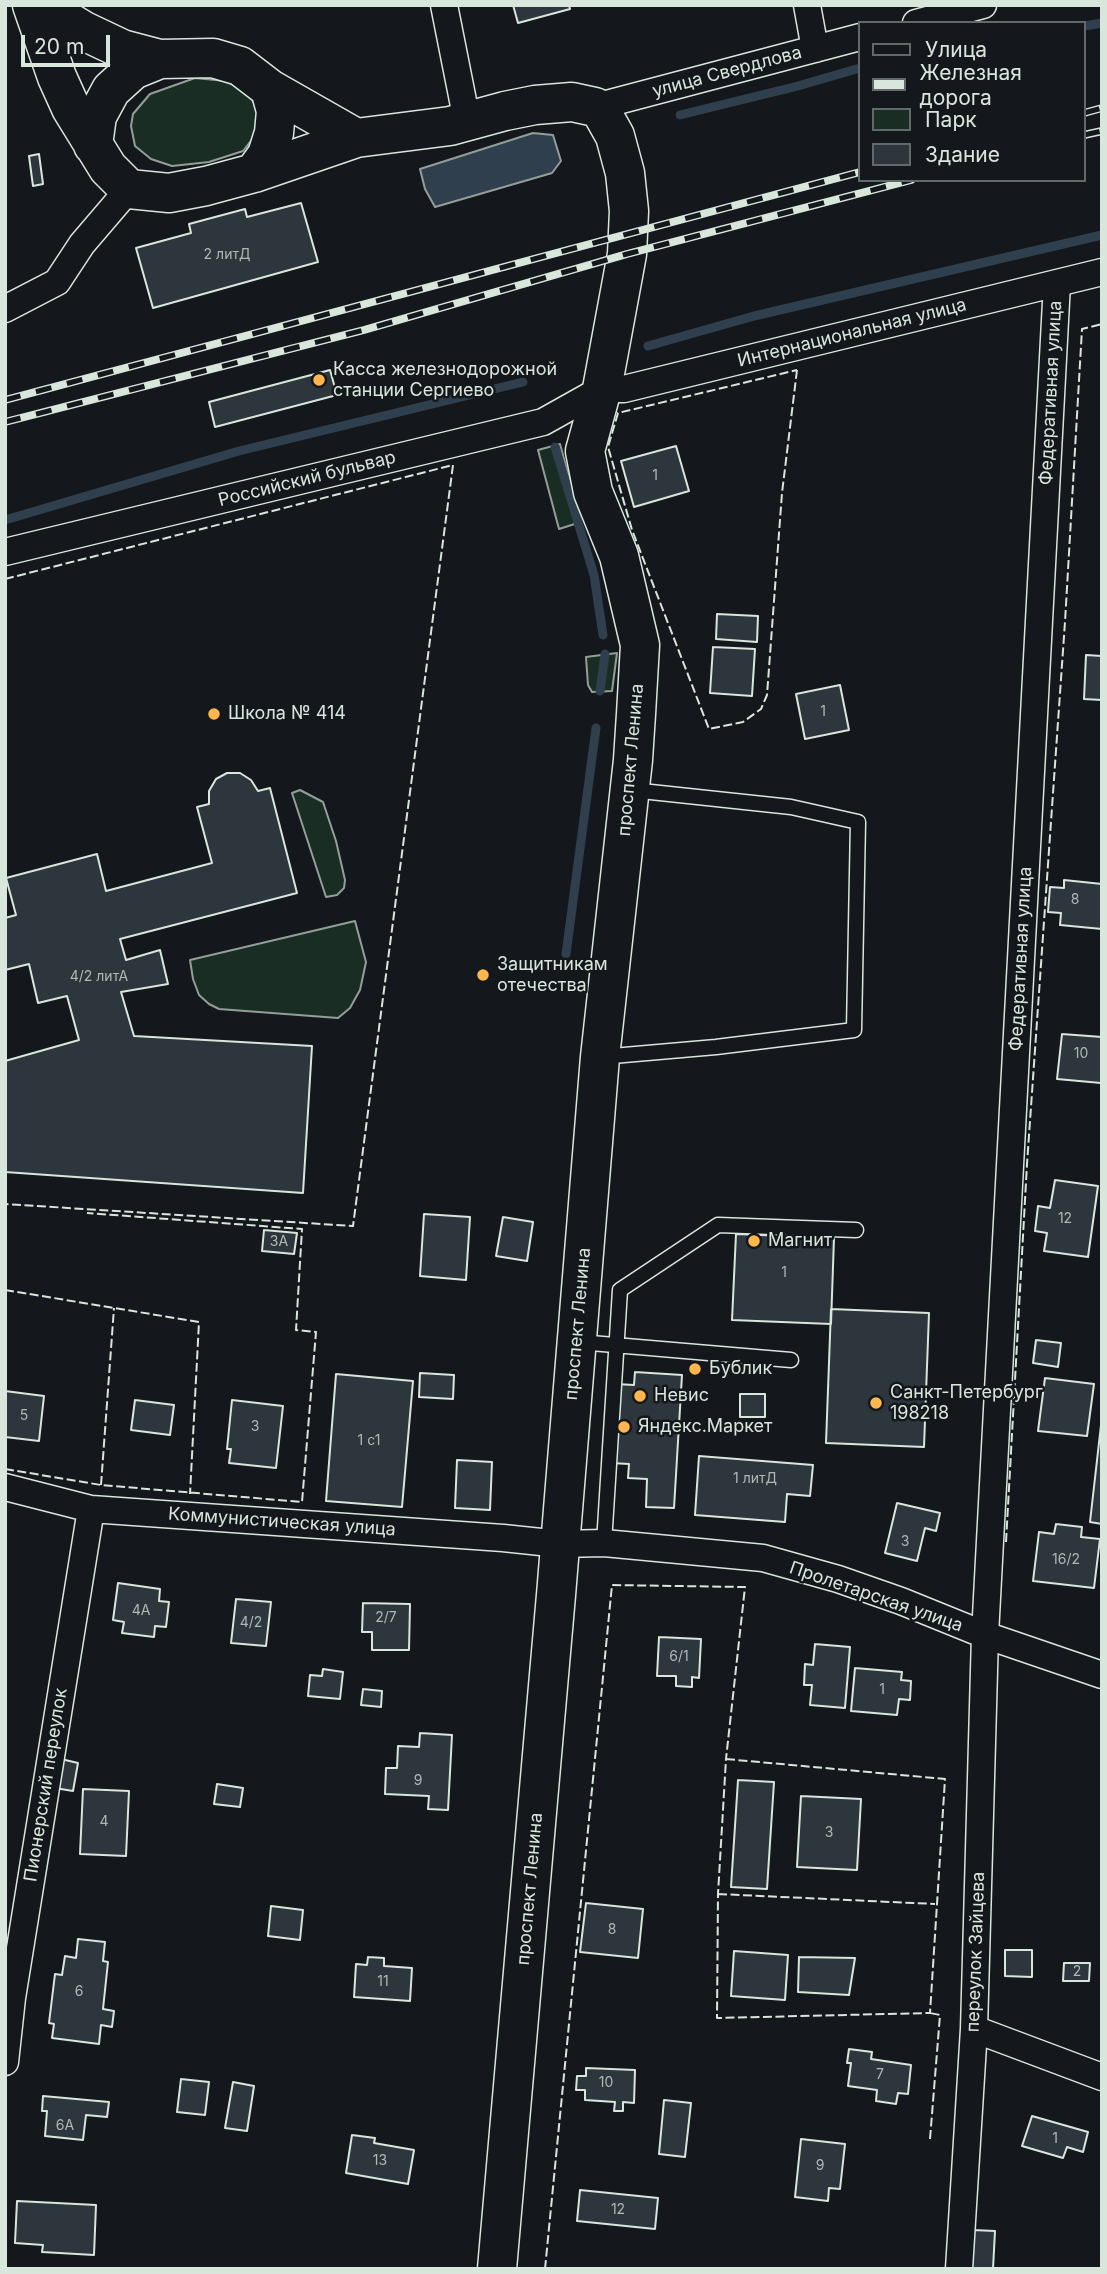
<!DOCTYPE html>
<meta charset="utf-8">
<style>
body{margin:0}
#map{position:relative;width:1107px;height:2274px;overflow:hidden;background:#14181c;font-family:Inter,sans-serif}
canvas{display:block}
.frame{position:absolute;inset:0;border:7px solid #d8e6dc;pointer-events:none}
.legend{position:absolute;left:858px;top:21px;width:228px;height:161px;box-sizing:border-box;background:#14181c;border:2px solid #626a69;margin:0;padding:9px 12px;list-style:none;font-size:21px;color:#d8e6dc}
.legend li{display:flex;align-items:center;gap:14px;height:35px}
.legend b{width:35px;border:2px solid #626a69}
.scale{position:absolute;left:21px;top:35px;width:89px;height:32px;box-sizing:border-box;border:4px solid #d8e6dc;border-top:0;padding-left:9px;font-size:21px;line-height:24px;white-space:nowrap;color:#d8e6dc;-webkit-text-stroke:5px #14181c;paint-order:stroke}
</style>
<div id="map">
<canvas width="1107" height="2274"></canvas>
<div class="frame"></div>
<ul class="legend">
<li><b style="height:9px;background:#14181c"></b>Улица</li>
<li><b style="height:9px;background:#d8e6dc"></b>Железная дорога</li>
<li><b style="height:19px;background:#1a2d24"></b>Парк</li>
<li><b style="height:19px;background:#2c363c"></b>Здание</li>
</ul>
<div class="scale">20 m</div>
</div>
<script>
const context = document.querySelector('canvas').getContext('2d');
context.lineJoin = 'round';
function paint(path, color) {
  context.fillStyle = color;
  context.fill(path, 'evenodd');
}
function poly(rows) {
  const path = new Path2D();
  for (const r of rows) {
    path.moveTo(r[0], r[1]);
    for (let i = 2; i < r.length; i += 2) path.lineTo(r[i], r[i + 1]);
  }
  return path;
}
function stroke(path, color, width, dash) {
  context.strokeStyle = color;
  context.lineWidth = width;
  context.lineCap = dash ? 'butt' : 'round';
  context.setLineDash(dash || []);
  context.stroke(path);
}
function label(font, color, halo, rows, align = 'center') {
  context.font = font + ' Inter,sans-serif';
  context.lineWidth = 5;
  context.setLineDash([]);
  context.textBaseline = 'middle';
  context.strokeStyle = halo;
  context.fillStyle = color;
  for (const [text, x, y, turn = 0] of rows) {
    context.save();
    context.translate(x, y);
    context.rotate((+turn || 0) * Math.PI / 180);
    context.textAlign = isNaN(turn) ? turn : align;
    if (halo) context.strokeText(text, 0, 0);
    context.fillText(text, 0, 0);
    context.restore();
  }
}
const green = poly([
 [195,78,226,81,247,92,259,111,257,133,243,151,209,162,172,166,151,159,135,146,131,126,133,114,150,94,195,78],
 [560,444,581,522,559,529,538,450,560,444],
 [617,653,612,691,592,692,588,685,586,657,617,653],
 [300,790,323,802,336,841,345,880,344,888,337,895,326,897,292,793,300,790],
 [355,921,366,962,360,990,350,1008,338,1018,219,1009,209,1004,199,995,193,979,190,960,355,921]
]);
const water = poly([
 [533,133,553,135,561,161,552,173,435,207,425,189,420,169,533,133]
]);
const stream = poly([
 [1084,26,1102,23],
 [680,115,798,86,860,68],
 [648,346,754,316,1102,235],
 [555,447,594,575,603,635],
 [5,520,239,451,523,382],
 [600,691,605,654],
 [566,954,596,728]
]);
const building = poly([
 [513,5,569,5,570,9,518,23,513,5],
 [39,154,43,184,33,186,29,156,39,154],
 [301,203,318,262,153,308,136,248,191,233,189,224,245,209,247,217,301,203],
 [330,370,337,395,215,427,209,402,330,370],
 [676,446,689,491,634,507,621,461,676,446],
 [717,614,758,616,757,642,716,639,717,614],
 [713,647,755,649,752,696,710,693,713,647],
 [1086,655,1102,656,1102,700,1084,699,1086,655],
 [840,685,849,730,805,739,796,694,840,685],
 [227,773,240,773,251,780,258,791,270,788,297,893,120,939,126,960,160,950,168,984,121,992,134,1036,312,1046,303,1193,5,1172,5,1061,79,1040,67,996,38,1003,29,964,5,970,5,918,16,915,6,878,97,854,106,891,212,863,197,807,209,804,209,791,216,779,227,773],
 [1064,880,1102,884,1102,929,1060,925,1061,913,1048,912,1050,887,1064,888,1064,880],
 [1062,1034,1102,1037,1101,1083,1057,1079,1062,1034],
 [1055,1180,1098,1186,1088,1257,1044,1251,1047,1233,1035,1231,1038,1206,1050,1208,1055,1180],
 [424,1214,470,1217,466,1280,420,1276,424,1214],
 [503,1217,533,1222,527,1261,496,1256,503,1217],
 [264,1230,297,1233,294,1254,262,1251,264,1230],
 [736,1234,834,1238,831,1324,732,1320,736,1234],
 [831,1309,929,1313,924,1447,826,1443,831,1309],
 [1036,1340,1061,1343,1058,1367,1033,1363,1036,1340],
 [635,1372,682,1375,674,1508,646,1507,647,1479,628,1478,629,1464,611,1463,616,1384,634,1385,635,1372],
 [420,1373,454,1375,453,1399,419,1397,420,1373],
 [336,1374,413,1381,402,1507,326,1501,336,1374],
 [1045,1378,1094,1384,1087,1436,1038,1431,1045,1378],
 [5,1391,44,1396,39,1441,5,1437,5,1391],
 [740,1394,765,1394,765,1417,740,1417,740,1394],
 [135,1400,174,1405,170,1435,131,1430,135,1400],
 [232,1400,283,1406,276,1468,229,1463,231,1449,227,1449,232,1400],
 [1101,1425,1102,1425,1102,1524,1090,1522,1101,1425],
 [699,1456,813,1465,810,1496,787,1494,785,1522,695,1515,699,1456],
 [457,1460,492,1462,490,1510,455,1508,457,1460],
 [897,1503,940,1513,936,1531,925,1528,917,1561,885,1553,897,1503],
 [1056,1524,1082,1527,1081,1537,1100,1539,1094,1588,1033,1581,1039,1532,1054,1534,1056,1524],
 [118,1583,160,1589,159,1601,169,1602,166,1627,155,1626,154,1637,122,1633,124,1622,113,1620,118,1583],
 [236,1599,271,1602,266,1646,231,1643,236,1599],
 [363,1603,410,1604,409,1650,372,1650,372,1632,362,1632,363,1603],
 [659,1637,701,1639,699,1678,692,1677,692,1687,676,1686,676,1676,657,1676,659,1637],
 [815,1644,850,1647,845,1708,810,1705,812,1685,804,1685,805,1664,813,1665,815,1644],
 [855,1668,902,1672,901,1680,911,1681,910,1700,899,1699,897,1715,851,1711,855,1668],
 [323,1669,343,1672,340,1699,308,1696,310,1675,322,1676,323,1669],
 [363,1689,382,1691,381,1707,361,1705,363,1689],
 [420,1733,452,1735,448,1810,428,1809,429,1796,385,1794,386,1768,397,1768,398,1746,419,1747,420,1733],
 [61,1759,78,1763,73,1791,55,1788,61,1759],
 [738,1780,774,1782,767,1889,731,1887,738,1780],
 [217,1784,243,1788,240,1807,214,1804,217,1784],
 [83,1789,129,1791,126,1856,80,1854,83,1789],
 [801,1796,861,1799,857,1870,797,1867,801,1796],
 [586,1903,643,1909,638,1958,580,1952,586,1903],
 [271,1906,303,1910,300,1940,268,1936,271,1906],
 [78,1939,105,1942,103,1961,108,1962,103,2009,114,2011,112,2027,101,2025,99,2044,52,2038,54,2024,49,2023,55,1974,62,1975,65,1956,76,1958,78,1939],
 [1005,1950,1032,1950,1032,1977,1005,1976,1005,1950],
 [734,1951,788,1955,785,2000,731,1996,734,1951],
 [368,1957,384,1958,384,1966,412,1968,410,2001,354,1997,356,1964,367,1965,368,1957],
 [799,1957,855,1958,849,1995,798,1992,799,1957],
 [1064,1963,1090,1963,1089,1981,1063,1981,1064,1963],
 [849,2049,872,2052,871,2059,911,2065,908,2094,898,2093,896,2104,876,2101,877,2090,848,2086,851,2063,847,2063,849,2049],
 [586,2068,635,2070,634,2103,623,2102,623,2111,614,2111,615,2102,585,2100,585,2090,576,2090,577,2076,586,2076,586,2068],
 [181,2079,209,2082,205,2115,177,2112,181,2079],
 [233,2082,254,2086,247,2131,225,2128,233,2082],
 [43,2096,109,2102,107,2117,86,2115,83,2140,45,2136,47,2111,42,2111,43,2096],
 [664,2100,691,2103,685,2157,659,2154,664,2100],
 [1032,2116,1088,2132,1083,2152,1067,2147,1063,2158,1022,2146,1032,2116],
 [352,2135,375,2138,374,2143,414,2150,408,2184,346,2173,352,2135],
 [801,2139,845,2144,840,2189,829,2188,828,2201,795,2197,801,2139],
 [580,2190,658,2198,655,2229,577,2221,580,2190],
 [17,2201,96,2205,94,2255,42,2252,43,2245,15,2243,17,2201],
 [973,2230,995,2231,993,2269,971,2269,973,2230]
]);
const lane = poly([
 [601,1057,716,1047,854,1030,858,822,791,807,632,790],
 [579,1342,791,1360],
 [604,1543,620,1290,718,1225,856,1230]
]);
const street = poly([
 [444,5,467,121],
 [807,5,815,49],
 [916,23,983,5],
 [595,107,860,37],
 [5,309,57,282,82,244,129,189],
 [5,552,543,422,602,389,624,389,1102,272],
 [5,1487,91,1509,503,1538,560,1544,604,1543,763,1558,838,1579,901,1601,985,1635,1102,1675],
 [974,2029,1102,2077],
 [5,2062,12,1998,91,1509],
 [959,2269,974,2029,985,1635,1057,283]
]);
const secondary = poly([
 [32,5,57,77,71,108,108,168,129,189,169,193,206,186,254,173,356,138,450,126,505,111,535,105,572,102,595,107,601,111,615,136,625,173,629,211,627,254,602,389,585,451,593,492,619,556,640,645,636,714,633,760,600,1057,556,1595,497,2269],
 [41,5,84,31,122,49,160,59,213,58,240,66,270,89,356,138],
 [93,145,97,116,111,90,133,70,160,59],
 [254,173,267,155,274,133,276,111,270,89]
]);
const rail = poly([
 [1084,113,1102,108],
 [1084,135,1102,131],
 [5,400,860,172],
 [5,422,364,330,627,254,911,180]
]);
const fence = poly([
 [797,370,782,493,767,695,761,709,743,722,709,729,632,530,608,447,618,413,797,370],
 [5,579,453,465,353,1226,5,1204],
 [5,1290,199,1322,190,1494],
 [5,1469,101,1485,302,1502,316,1332,296,1330,302,1229,87,1213],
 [101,1485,114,1308],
 [1006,1542,1027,1164,1065,622,1082,329,1102,324],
 [726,1759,945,1779,930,2013,717,2018,718,1894,726,1759],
 [718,1894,935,1904],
 [930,2139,940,2015,930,2013],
 [545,2269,612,1585,745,1587,726,1759]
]);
const markers = [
 [319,380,7,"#ffb74d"],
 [214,714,7,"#ffb74d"],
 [483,975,7,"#ffb74d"],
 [754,1241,7,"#ffb74d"],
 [695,1369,7,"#ffb74d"],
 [640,1396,7,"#ffb74d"],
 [876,1403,7,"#ffb74d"],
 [624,1427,7,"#ffb74d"]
];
const numberNames = [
 ["2 литД",227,255],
 ["1",655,476],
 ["1",823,712],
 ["8",1075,900],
 ["4/2 литА",99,977],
 ["10",1081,1054],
 ["12",1065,1219],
 ["3А",279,1242],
 ["1",784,1273],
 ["5",24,1416],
 ["3",255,1427],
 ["1 с1",369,1441],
 ["1 литД",755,1479],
 ["3",905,1542],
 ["16/2",1066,1560],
 ["4А",141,1611],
 ["2/7",386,1618],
 ["4/2",251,1623],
 ["6/1",679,1657],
 ["1",882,1690],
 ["9",418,1781],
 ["4",104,1822],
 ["3",829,1833],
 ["8",612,1930],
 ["2",1077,1972],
 ["11",383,1982],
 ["6",79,1992],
 ["7",880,2075],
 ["10",606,2083],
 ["6А",65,2126],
 ["1",1055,2139],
 ["13",380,2161],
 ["9",820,2166],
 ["12",618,2210]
];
const streetNames = [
 ["улица Свердлова",727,72,-15],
 ["Интернациональная улица",852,333,-14],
 ["Федеративная улица",1051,393,-87],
 ["Российский бульвар",307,479,-14],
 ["проспект Ленина",631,760,-85],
 ["Федеративная улица",1021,959,-87],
 ["проспект Ленина",578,1324,-85],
 ["Коммунистическая улица",282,1522,4],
 ["Пролетарская улица",876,1597,19],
 ["Пионерский переулок",46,1785,-81],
 ["проспект Ленина",530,1889,-85],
 ["переулок Зайцева",976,1952,-88]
];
const poiNames = [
 ["Касса железнодорожной",333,370],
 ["станции Сергиево",333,391],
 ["Школа № 414",228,714],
 ["Защитникам",497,965],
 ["отечества",497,986],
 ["Магнит",768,1241],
 ["Бублик",709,1369],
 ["Санкт-Петербург",890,1393],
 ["198218",890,1414],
 ["Невис",654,1396],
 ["Яндекс.Маркет",638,1427]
];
paint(green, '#1a2d24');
stroke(green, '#939e99', 2);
paint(water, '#2f3f4d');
stroke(water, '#939e99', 2);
stroke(stream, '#2f3f4d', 9);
paint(building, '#2c363c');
stroke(building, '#d8e6dc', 2);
stroke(lane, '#d8e6dc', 17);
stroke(street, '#d8e6dc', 29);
stroke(secondary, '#d8e6dc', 41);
stroke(lane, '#14181c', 14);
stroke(street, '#14181c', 26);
stroke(secondary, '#14181c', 38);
stroke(rail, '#d8e6dc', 8);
stroke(rail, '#14181c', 5, [16]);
stroke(fence, '#d8e6dc', 2, [9, 3.5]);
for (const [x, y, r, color] of markers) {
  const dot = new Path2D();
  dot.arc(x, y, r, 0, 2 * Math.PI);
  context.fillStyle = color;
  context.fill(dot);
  stroke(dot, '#14181c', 2.5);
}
label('14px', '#adbab4', null, numberNames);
label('18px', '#d8e6dc', '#14181c', streetNames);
label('18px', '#d8e6dc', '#14181c', poiNames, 'left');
</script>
